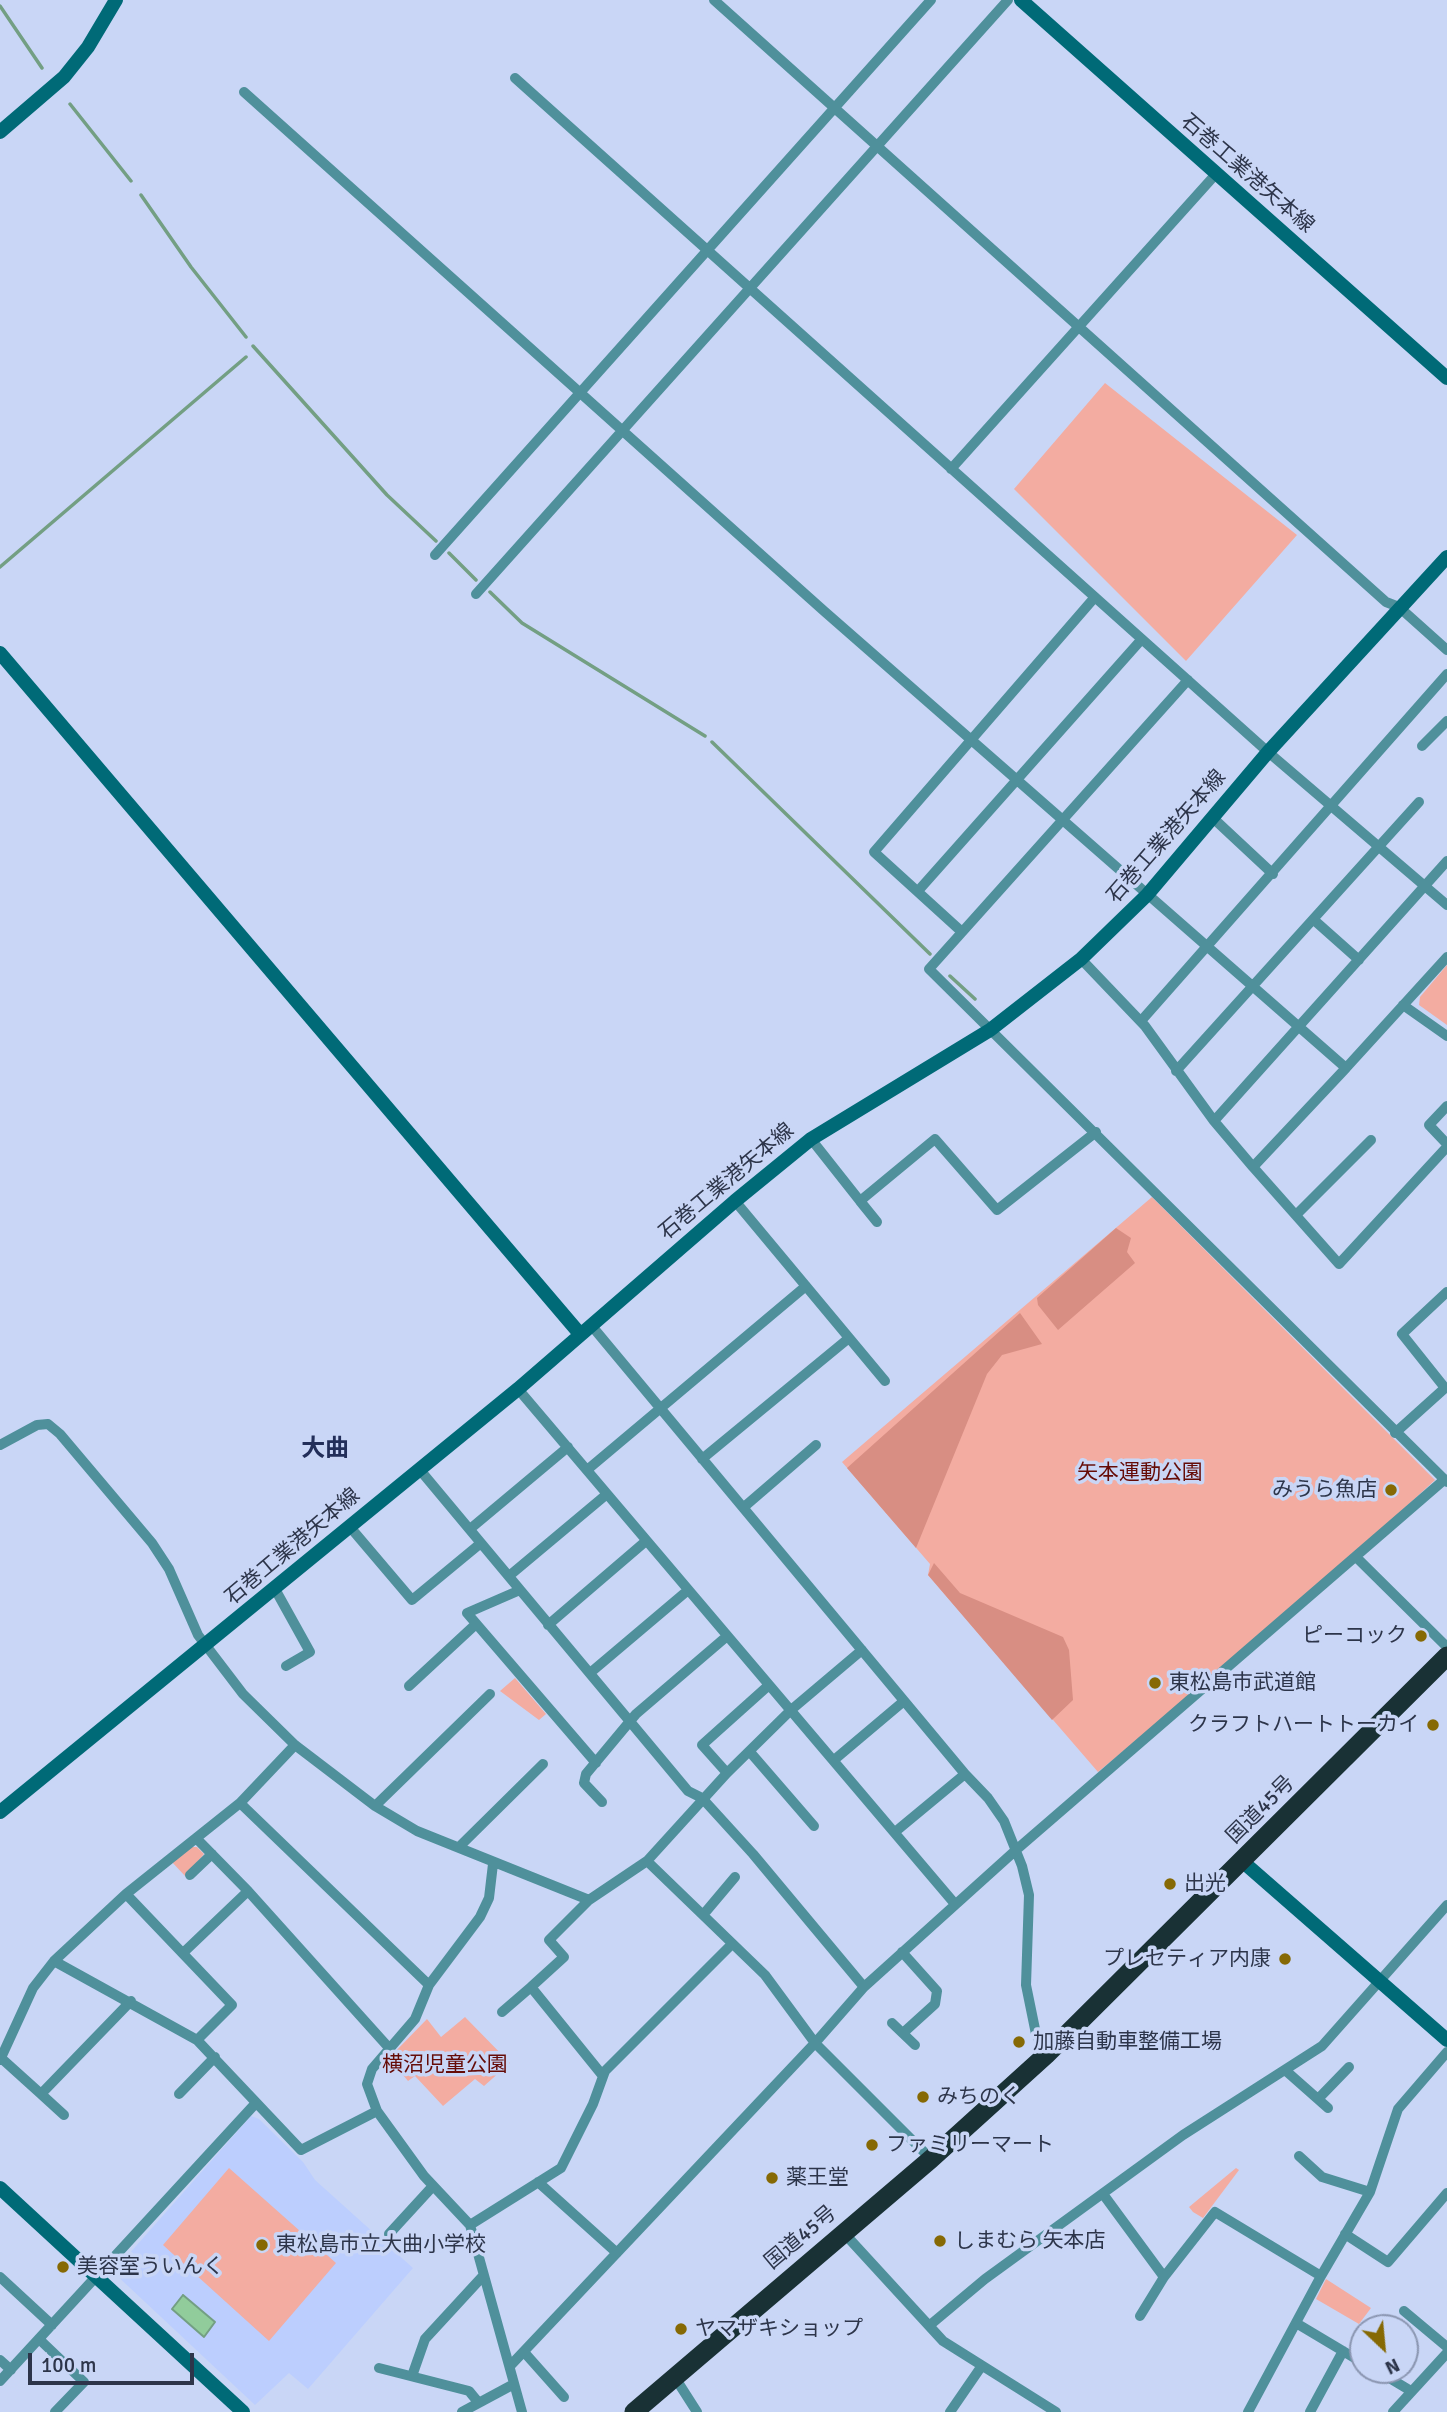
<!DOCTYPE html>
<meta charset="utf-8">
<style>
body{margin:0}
#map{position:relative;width:1447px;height:2412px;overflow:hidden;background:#c9d6f6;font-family:Signika,sans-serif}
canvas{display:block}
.north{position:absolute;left:1349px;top:2314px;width:70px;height:70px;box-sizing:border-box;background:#c9d6f6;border:2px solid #8b96b1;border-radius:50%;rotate:154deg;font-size:19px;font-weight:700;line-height:28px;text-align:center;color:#2d354a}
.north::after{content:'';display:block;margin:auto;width:24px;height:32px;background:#866904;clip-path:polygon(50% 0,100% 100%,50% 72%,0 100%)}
.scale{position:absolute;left:28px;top:2353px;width:166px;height:32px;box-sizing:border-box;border:4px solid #2d354a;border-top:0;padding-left:9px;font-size:21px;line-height:24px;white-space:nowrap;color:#2d354a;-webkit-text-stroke:5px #c9d6f6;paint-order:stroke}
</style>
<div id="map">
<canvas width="1447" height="2412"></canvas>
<div class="north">N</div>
<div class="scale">100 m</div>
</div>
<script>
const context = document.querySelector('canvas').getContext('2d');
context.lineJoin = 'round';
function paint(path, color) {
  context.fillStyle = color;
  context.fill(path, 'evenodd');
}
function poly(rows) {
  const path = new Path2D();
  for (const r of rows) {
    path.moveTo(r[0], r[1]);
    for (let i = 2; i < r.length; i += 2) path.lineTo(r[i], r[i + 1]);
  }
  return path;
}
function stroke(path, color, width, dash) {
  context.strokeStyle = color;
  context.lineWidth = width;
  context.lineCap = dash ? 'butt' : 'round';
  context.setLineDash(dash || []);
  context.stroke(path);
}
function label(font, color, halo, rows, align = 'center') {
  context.font = font + ' Signika,"Noto Sans JP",sans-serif';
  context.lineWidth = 7;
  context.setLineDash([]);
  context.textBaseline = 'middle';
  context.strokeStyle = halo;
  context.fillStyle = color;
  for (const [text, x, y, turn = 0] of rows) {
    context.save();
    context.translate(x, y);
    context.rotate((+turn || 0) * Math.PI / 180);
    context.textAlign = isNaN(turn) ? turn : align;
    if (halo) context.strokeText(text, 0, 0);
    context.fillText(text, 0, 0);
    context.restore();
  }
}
const built = poly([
 [251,2116,259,2119,303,2162,315,2180,413,2268,308,2389,289,2373,255,2405,113,2272]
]);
const green = poly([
 [1105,383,1297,535,1186,661,1014,489],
 [1447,965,1447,1025,1419,1005,1420,997],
 [1152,1197,1435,1480,1296,1608,1098,1772,928,1575,930,1564,842,1462],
 [515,1678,546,1714,539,1720,500,1691],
 [190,1847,197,1847,204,1854,185,1876,171,1861],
 [465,2017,510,2063,484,2086,475,2079,443,2106,415,2076,408,2081,389,2058,427,2019,441,2037],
 [229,2168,336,2263,269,2341,163,2245],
 [1236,2168,1239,2170,1203,2218,1193,2212,1189,2207],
 [1326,2279,1371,2308,1359,2324,1316,2299]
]);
const forest = poly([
 [1116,1228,1131,1238,1127,1252,1135,1263,1058,1330,1038,1305,1037,1298],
 [1020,1313,1042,1344,1002,1355,987,1374,916,1548,847,1468],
 [934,1563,960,1593,1063,1637,1069,1650,1073,1700,1052,1720,928,1575]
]);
const water = poly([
 [183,2295,215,2322,204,2337,172,2309,183,2295]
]);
const stream = poly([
 [0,6,42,68],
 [70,104,131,181],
 [141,195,191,267,246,337],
 [253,346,387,495,436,541],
 [449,553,476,580],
 [0,567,246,357],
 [490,592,522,623,705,736],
 [712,742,930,954],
 [950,976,975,999]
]);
const street = poly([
 [714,0,1386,602,1399,607,1447,650],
 [515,78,1268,752,1447,905],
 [244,92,824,611,1346,1068,1447,957],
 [951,469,1215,175],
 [435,555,931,0],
 [476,594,1008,0],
 [1188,680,929,969,1447,1482],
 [1422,746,1447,721],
 [1213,818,1273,874],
 [918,891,1141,640],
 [1314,920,1359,960],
 [962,932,874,852,1095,597],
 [1081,959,1145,1026,1214,1121,1447,861],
 [1403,1005,1447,1036],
 [1141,1021,1447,674],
 [1176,1071,1419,802],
 [1447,1106,1429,1125,1447,1144],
 [1214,1121,1253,1167,1346,1068],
 [811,1139,860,1201,935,1139,997,1210,1096,1132],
 [1253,1167,1339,1264,1447,1147],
 [735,1201,885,1381],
 [860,1201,877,1222],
 [1296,1215,1371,1140],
 [591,1325,965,1774,988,1798,1004,1821,1022,1866,1029,1895,1026,1985,1036,2034,1046,2055],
 [518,1389,955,1904],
 [1395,1433,1445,1388,1402,1334,1447,1292],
 [0,1445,37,1425,48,1424,60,1434,152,1543,169,1569,198,1635,243,1694,295,1745,375,1806,417,1831,589,1900,647,1861,765,1975,815,2043,931,2159],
 [702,1459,849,1338],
 [420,1470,688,1791,702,1798,753,1854,864,1987],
 [587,1470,806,1286],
 [744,1507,816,1445],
 [350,1527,412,1600,481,1543],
 [470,1529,568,1447],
 [1356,1557,1447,1647],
 [509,1576,607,1494],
 [275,1589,310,1652,286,1666],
 [520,1590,467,1613,596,1763],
 [548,1625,646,1541],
 [590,1673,687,1591],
 [409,1686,476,1624],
 [750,1752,814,1826],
 [834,1760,904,1701],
 [727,1773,702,1745,769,1685],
 [602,1802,584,1783,586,1774,636,1714,726,1637],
 [240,1803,429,1985],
 [375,1806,490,1694],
 [895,1832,965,1774],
 [196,1838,248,1891,390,2049],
 [459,1847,543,1764],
 [647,1861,727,1773,791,1710,862,1650],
 [493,1864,489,1898,480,1917,429,1985,415,2019,372,2069,367,2084,377,2111,424,2176,470,2225,522,2412],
 [190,1875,212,1854],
 [126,1894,232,2005,197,2040],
 [589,1900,549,1940,564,1957,531,1987,603,2076],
 [703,1915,735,1877],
 [902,1952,937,1991,935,2004,903,2033],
 [183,1953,248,1891],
 [54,1961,197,2040,301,2150,377,2111],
 [502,2012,531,1987],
 [892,2023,915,2045],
 [1,2058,41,2094,131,2001],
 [0,2060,33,1988,54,1961,126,1894,240,1803,295,1745],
 [1285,2070,1328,2108],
 [41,2094,64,2115],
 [179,2094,215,2057],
 [1318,2099,1349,2067],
 [1299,2156,1322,2177,1370,2192],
 [538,2182,617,2253],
 [1103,2194,1164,2277],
 [470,2225,561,2168,593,2104,605,2071,732,1944],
 [843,2232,943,2341,1056,2412],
 [389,2234,433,2186],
 [1345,2234,1388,2262,1447,2193],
 [0,2277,52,2325],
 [1404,2311,1447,2347],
 [1140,2316,1164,2277,1215,2212,1321,2276],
 [1296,2323,1363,2363],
 [930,2325,985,2279,1183,2135,1322,2046,1447,1905],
 [39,2339,84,2382,55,2412],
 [524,2352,564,2397],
 [0,2360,11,2370],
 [510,2366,815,2043,864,1987,1016,1850,1445,1479],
 [379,2368,469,2391,478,2402],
 [1376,2370,1411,2391],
 [412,2376,425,2339,483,2276],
 [674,2376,697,2412],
 [0,2381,255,2104],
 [462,2412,514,2384],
 [950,2412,981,2367],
 [1248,2412,1321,2276,1370,2192,1398,2109,1447,2052],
 [1310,2412,1343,2351],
 [1393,2412,1447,2353]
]);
const secondary = poly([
 [1021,0,1447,378],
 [0,132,64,77,88,47,116,0],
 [0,653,580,1334],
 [0,1812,518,1389,735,1201,811,1139,990,1030,1081,959,1147,895,1268,752,1447,557],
 [1242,1861,1447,2040],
 [0,2188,243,2412]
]);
const highway = poly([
 [634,2412,931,2159,1046,2055,1447,1656]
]);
const markers = [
 [1391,1490,7,"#866904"],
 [1421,1636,7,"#866904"],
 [1155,1683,7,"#866904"],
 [1433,1725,7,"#866904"],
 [1170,1884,7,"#866904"],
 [1285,1959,7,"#866904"],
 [1019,2042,7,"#866904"],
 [923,2097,7,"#866904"],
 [872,2145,7,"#866904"],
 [772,2178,7,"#866904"],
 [940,2241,7,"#866904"],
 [262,2245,7,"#866904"],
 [63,2267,7,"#866904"],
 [681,2329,7,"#866904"]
];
const streetNames = [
 ["石巻工業港矢本線",1247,174,41],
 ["石巻工業港矢本線",1167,837,-49],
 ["石巻工業港矢本線",727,1182,-40],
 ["石巻工業港矢本線",293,1547,-40],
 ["国道45号",1261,1810,-45],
 ["国道45号",801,2238,-40]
];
const parkNames = [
 ["矢本運動公園",1140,1473],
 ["横沼児童公園",445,2065]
];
const poiNames = [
 ["みうら魚店",1377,1490,"right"],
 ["ピーコック",1407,1636,"right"],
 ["東松島市武道館",1169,1683],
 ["クラフトハートトーカイ",1419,1725,"right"],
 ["出光",1184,1884],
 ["プレセティア内康",1271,1959,"right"],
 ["加藤自動車整備工場",1033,2042],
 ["みちのく",937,2097],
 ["ファミリーマート",886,2145],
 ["薬王堂",786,2178],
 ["しまむら 矢本店",954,2241],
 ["東松島市立大曲小学校",276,2245],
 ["美容室ういんく",77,2267],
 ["ヤマザキショップ",695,2329]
];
const quarterNames = [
 ["大曲",325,1450]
];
paint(built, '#bccefe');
paint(green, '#f3aca1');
paint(forest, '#d88e83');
paint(water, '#91cc9b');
stroke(water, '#739f83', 2);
stroke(stream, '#739f83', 3.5);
stroke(street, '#4f909b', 10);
stroke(secondary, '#006a77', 14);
stroke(highway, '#193135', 19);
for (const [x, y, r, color] of markers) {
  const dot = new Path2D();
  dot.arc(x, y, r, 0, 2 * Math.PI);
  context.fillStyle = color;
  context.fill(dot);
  stroke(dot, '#c9d6f6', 2.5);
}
label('21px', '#2d354a', '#c9d6f6', streetNames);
label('21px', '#650b07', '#c9d6f6', parkNames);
label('21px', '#2d354a', '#c9d6f6', poiNames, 'left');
label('bold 24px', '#222e59', '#c9d6f6', quarterNames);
</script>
